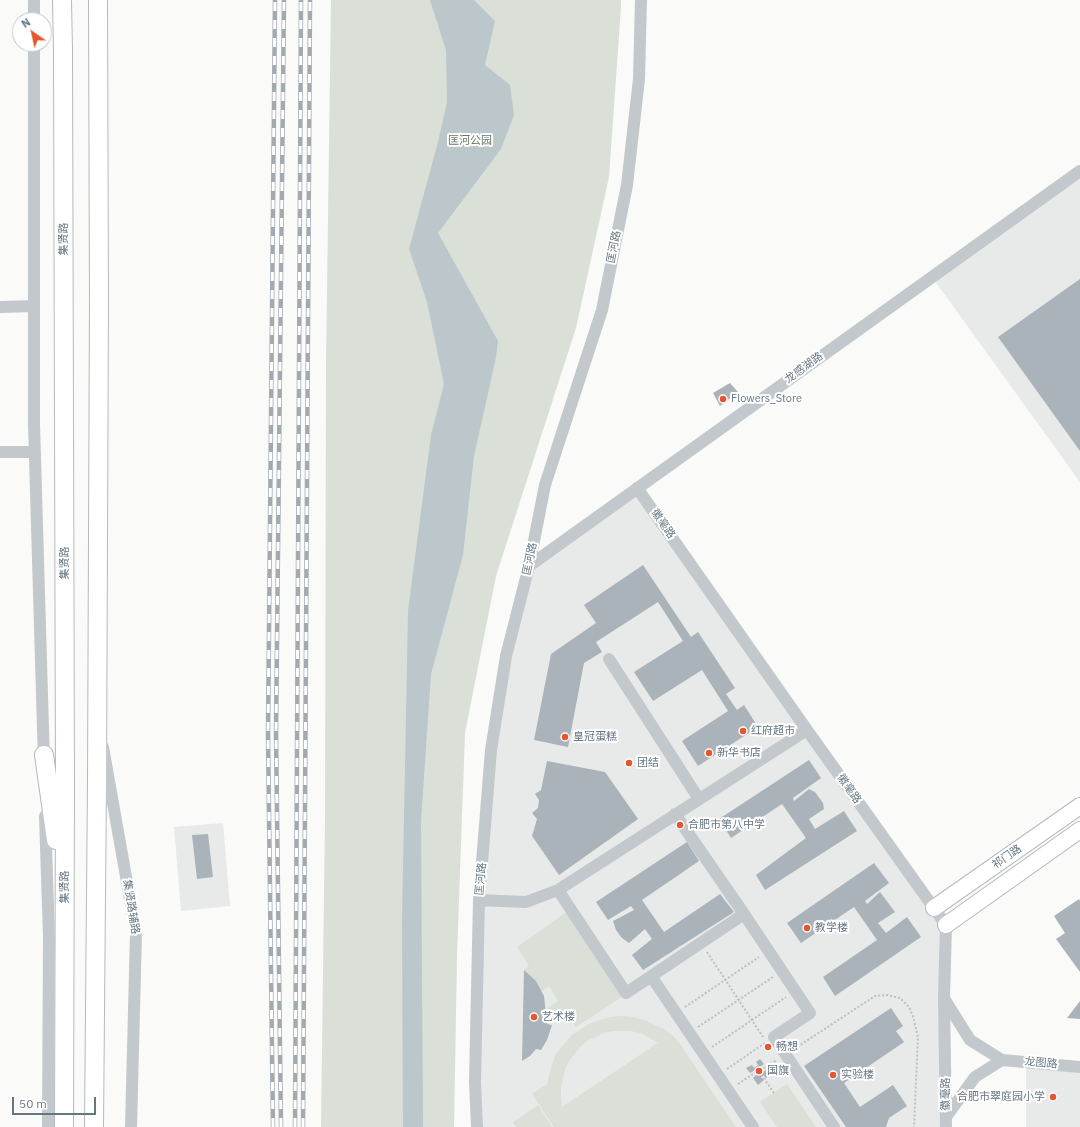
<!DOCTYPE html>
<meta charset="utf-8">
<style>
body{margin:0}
#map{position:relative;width:1080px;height:1127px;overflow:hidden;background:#fafaf8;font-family:"IBM Plex Sans",sans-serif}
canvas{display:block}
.north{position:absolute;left:12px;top:12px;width:40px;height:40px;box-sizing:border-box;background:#fff;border:1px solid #c1c8cd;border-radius:50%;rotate:326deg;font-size:11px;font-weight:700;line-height:16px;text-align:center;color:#657683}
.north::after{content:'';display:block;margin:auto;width:14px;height:18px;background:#e4572e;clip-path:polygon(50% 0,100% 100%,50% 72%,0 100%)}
.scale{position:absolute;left:12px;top:1097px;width:84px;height:18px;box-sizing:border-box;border:2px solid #657683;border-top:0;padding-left:5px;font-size:12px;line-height:14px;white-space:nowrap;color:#657683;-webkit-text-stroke:3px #fff;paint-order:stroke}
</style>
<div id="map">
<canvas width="1080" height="1127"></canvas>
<div class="north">N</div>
<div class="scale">50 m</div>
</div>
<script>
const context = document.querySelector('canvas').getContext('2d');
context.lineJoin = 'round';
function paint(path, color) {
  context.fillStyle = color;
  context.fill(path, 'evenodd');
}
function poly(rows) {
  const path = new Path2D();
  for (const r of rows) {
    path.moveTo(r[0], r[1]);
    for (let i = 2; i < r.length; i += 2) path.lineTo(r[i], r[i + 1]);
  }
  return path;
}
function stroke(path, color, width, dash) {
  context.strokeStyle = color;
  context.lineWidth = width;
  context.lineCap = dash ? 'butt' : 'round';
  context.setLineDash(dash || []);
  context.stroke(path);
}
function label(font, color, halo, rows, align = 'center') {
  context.font = font + ' "IBM Plex Sans","Noto Sans SC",sans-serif';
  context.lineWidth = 4;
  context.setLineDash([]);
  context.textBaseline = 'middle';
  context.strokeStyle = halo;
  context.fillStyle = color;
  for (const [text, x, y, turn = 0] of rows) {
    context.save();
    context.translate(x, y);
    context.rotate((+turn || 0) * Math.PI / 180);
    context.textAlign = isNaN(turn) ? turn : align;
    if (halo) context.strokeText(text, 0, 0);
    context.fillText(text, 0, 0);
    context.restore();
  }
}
const built = poly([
 [1080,171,1080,482,932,277],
 [637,488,946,925,946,1127,477,1127,475,1082,491,750,529,566],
 [223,823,230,906,181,911,174,827],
 [1026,1062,1080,1067,1080,1127,1026,1127]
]);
const green = poly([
 [331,0,621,0,621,7,609,177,576,328,496,576,465,733,457,956,454,1127,321,1127,325,819,326,364],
 [568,911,625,995,576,1027,566,1012,547,1024,545,1010,558,1001,549,986,541,992,536,981,524,970,529,966,517,947],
 [622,1016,633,1017,644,1020,664,1029,673,1036,680,1044,736,1127,554,1127,532,1094,547,1084,552,1064,556,1054,571,1036,589,1024,600,1020,610,1017],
 [613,1031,631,1031,640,1033,648,1037,658,1043,562,1107,561,1096,561,1087,565,1069,569,1061,580,1047,587,1041,604,1033],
 [787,1084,816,1127,777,1127,760,1102],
 [538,1105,552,1127,516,1127,513,1122]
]);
const water = poly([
 [430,0,474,0,495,21,485,65,510,85,514,115,501,149,438,233,498,341,496,357,474,456,463,555,431,674,421,821,423,1127,403,1127,402,921,408,611,431,435,444,384,427,302,409,249,438,142,447,102,446,50]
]);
const building = poly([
 [1080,279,1080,451,998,337],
 [730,383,738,392,720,406,713,393],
 [643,565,691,637,698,632,735,688,726,694,737,710,744,705,758,727,698,766,682,741,728,711,702,670,653,701,634,672,683,641,658,602,596,642,602,652,584,663,568,747,534,740,551,654,596,623,584,605],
 [809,760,821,778,793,798,794,801,809,789,815,792,823,803,824,809,809,819,815,829,844,811,857,831,765,890,756,875,806,838,782,804,731,838,719,819],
 [547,761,605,772,638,819,559,875,532,836,537,819,532,813,538,808,539,800,535,794,541,790],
 [208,834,213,877,197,879,192,835],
 [687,842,699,861,642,900,664,932,720,894,734,912,643,970,632,955,652,939,645,929,629,943,622,938,616,930,613,921,634,910,631,906,608,920,596,902],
 [874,863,889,883,865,901,867,904,880,892,895,912,878,923,886,933,907,917,921,937,835,996,823,977,877,940,854,907,801,943,787,923],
 [1079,899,1080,901,1080,972,1056,939,1065,933,1054,916],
 [524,970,536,981,544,996,547,1024,552,1025,547,1040,541,1050,536,1049,530,1056,522,1061],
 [1080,1001,1080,1019,1067,1018],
 [891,1008,903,1026,896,1031,904,1042,844,1083,860,1107,893,1085,907,1106,889,1118,886,1127,846,1127,804,1066],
 [760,1059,764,1064,760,1067,763,1072,768,1068,772,1074,766,1078,763,1075,761,1077,764,1080,758,1085,753,1078,757,1074,755,1070,750,1073,746,1068,752,1065,754,1068,758,1065,756,1062]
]);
const path = poly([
 [707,952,763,1037],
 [685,1007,759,957],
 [698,1027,773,977],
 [712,1047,786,997],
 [794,1049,875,996,887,995,900,998,909,1007,913,1016,918,1037,914,1127],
 [727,1069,765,1043],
 [738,1084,756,1072,759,1071],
 [774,1093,759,1071,777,1060]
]);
const minor = poly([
 [34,20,34,0],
 [34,44,34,424,44,762],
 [0,307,34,306],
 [0,452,35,452],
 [637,488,807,730,946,925,944,999,946,1127],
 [529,566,1080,171],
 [609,659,699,799],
 [103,747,136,933,131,1127],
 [675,814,744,914,810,1013,774,1037,834,1127],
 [45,816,49,936,48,1127],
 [558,890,626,993,744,914],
 [479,900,526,902,558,890,807,730],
 [651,976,753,1127],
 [945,1000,970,1040,1002,1060,975,1077,946,1117],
 [1002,1060,1080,1067],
 [477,1127,475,1082,479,900,491,750,506,656,529,566,545,485,602,310,627,185,639,79,641,0]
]);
const major = poly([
 [934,908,1080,806],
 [946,925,1080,830]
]);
const highway = poly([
 [62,0,63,50,65,788,64,1127],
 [44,755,56,840],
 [94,1127,97,781,99,300,98,0]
]);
const rail = poly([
 [273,1127,268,735,275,0],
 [281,1127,276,733,284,0],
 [295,1127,301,0],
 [303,1127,310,0]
]);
const markers = [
 [723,399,4,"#e4572e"],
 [743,731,4,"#e4572e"],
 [565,737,4,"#e4572e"],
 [709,753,4,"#e4572e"],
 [629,763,4,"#e4572e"],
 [680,825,4,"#e4572e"],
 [807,928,4,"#e4572e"],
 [534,1017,4,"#e4572e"],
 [768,1047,4,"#e4572e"],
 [759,1071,4,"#e4572e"],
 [833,1075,4,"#e4572e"],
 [1053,1097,4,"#e4572e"]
];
const parkNames = [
 ["匡河公园",470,141]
];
const streetNames = [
 ["集贤路",64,239,-90],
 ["匡河路",614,247,-79],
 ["龙感湖路",804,368,-36],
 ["徽毫路",663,524,55],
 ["匡河路",530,559,-78],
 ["集贤路",65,563,-90],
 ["徽毫路",849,789,55],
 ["祁门路",1007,857,-35],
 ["匡河路",481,879,-85],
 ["集贤路",65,887,-90],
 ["集贤路辅路",131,907,81],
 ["龙图路",1041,1063,5],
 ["徽毫路",946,1094,-90]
];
const poiNames = [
 ["Flowers_Store",731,399],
 ["红府超市",751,731],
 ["皇冠蛋糕",573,737],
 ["新华书店",717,753],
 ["团结",637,763],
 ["合肥市第八中学",688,825],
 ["教学楼",815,928],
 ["艺术楼",542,1017],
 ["畅想",776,1047],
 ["国旗",767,1071],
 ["实验楼",841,1075],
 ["合肥市翠庭园小学",1045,1097,"right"]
];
paint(built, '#e8e9e9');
paint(green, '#dadfd7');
paint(water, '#bbc7cb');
paint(building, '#aab3b9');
stroke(major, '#b5babe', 18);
stroke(highway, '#b4b9bd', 20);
stroke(path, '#bbbfc2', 2, [2, 2]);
stroke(minor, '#c3c8cc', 12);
stroke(major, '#fff', 16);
stroke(highway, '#fff', 18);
stroke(rail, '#a2aab0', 4.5);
stroke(rail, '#fff', 3, [9]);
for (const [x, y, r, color] of markers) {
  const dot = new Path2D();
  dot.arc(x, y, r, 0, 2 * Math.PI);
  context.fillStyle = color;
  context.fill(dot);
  stroke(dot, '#fff', 1.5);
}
label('11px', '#687a64', '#fff', parkNames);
label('11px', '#657683', '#fff', streetNames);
label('11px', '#657683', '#fff', poiNames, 'left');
</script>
